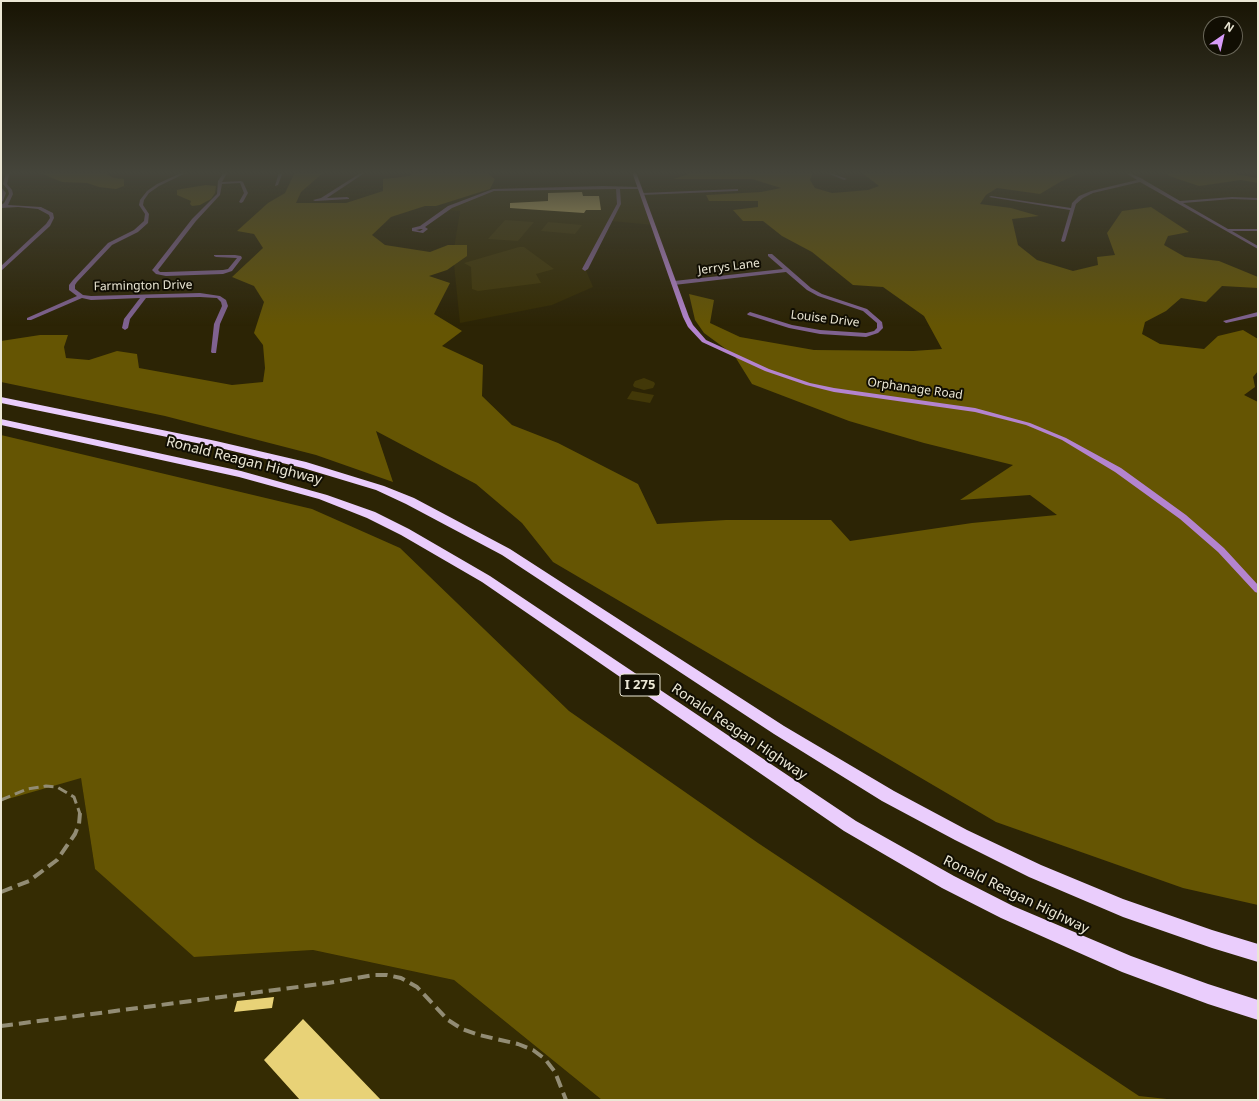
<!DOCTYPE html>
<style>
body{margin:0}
#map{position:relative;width:1259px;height:1101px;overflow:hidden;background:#2c2405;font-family:"Noto Sans",sans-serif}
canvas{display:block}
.frame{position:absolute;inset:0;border:2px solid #ebe7d5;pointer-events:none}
.north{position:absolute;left:1203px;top:16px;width:40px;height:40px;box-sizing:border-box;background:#110e03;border:1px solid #686557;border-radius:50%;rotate:34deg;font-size:11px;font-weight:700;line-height:16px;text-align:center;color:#ebe7d5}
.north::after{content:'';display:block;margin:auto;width:14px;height:18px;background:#d79bf9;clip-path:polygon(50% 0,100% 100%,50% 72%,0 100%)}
</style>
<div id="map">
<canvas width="1259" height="1101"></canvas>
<div class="frame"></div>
<div class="north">N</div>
</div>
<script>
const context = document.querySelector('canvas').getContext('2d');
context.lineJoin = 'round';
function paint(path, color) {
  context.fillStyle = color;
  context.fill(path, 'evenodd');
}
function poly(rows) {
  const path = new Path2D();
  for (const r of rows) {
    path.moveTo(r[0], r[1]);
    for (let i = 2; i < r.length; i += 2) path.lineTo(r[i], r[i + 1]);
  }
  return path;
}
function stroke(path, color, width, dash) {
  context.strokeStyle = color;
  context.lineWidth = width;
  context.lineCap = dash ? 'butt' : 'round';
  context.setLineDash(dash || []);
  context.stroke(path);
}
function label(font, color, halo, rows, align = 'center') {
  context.font = font + ' "Noto Sans",sans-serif';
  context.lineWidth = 4;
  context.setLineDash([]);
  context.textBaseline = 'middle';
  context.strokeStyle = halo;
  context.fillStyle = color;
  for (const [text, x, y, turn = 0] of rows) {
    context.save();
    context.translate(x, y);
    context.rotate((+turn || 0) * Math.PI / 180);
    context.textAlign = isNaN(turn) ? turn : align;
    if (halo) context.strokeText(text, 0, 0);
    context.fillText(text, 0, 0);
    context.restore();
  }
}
const built = poly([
 [640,188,654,225,611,221,585,268,593,287,552,305,460,323,453,255,460,211,444,210,493,190],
 [81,777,95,869,194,957,313,950,454,980,602,1100,1,1100,1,801]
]);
const green = poly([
 [505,220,534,222,518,241,488,239],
 [548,222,582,225,575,234,541,231],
 [519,247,524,247,554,269,536,274,541,283,478,291,472,289,471,267,464,263],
 [644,378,654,382,655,384,653,388,644,390,634,387,633,385,635,381],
 [632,391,654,395,650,403,627,399]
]);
const forest = poly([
 [37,172,104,172,104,173,115,178,124,179,124,186,116,189,99,187,87,183,62,182],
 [295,172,324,172,301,192,296,203,346,203,383,191,383,179,409,176,414,172,486,172,495,179,490,189,436,206,425,206,391,217,372,235,385,245,430,252,448,245,467,245,467,256,447,270,429,276,450,283,434,314,462,331,442,346,483,365,482,396,512,425,558,443,638,484,657,524,726,520,831,520,850,541,972,523,1057,515,1030,495,960,500,1013,465,924,443,849,421,752,384,734,355,704,333,695,320,689,294,714,300,710,323,740,337,814,350,913,351,942,349,924,316,883,287,853,285,812,252,782,236,763,221,743,221,733,210,758,207,758,201,709,201,706,195,761,192,781,188,752,179,673,179,688,174,710,172,808,172,813,173,810,180,815,188,832,193,868,190,879,186,861,172,1077,172,1078,174,1060,182,1040,194,997,188,986,195,980,204,1011,208,1039,216,1012,219,1018,245,1037,260,1073,271,1098,265,1097,257,1115,255,1107,233,1122,211,1151,207,1189,232,1168,236,1164,245,1185,257,1219,261,1258,277,1258,288,1222,286,1206,302,1181,298,1166,311,1145,322,1142,334,1160,344,1204,349,1218,336,1243,330,1258,339,1258,371,1253,377,1255,387,1244,395,1258,402,1258,905,1183,888,996,822,553,562,522,523,476,484,376,431,393,482,316,455,165,416,1,382,1,341,40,335,68,335,64,347,66,358,89,360,117,351,137,354,139,368,232,385,263,382,265,368,263,345,254,333,264,302,254,286,232,277,263,248,254,234,237,231,268,203,285,193],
 [1164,172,1225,172,1258,178,1258,183,1241,180,1199,186,1169,176],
 [206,185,216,186,215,193,211,199,200,205,192,206,190,204,191,201,177,195,177,190,181,189],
 [1,435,312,509,400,548,569,711,758,843,1139,1096,1176,1100,602,1100,454,980,313,950,194,957,95,869,81,778,1,801]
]);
const building = poly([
 [582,192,583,196,599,196,601,210,586,210,584,213,510,208,510,203,548,201,548,193],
 [274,997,272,1008,234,1012,237,1001],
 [303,1019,381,1100,300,1100,264,1060]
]);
const street = poly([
 [6,172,10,172,7,184,12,190,13,194,8,205,41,207,53,213,54,218,50,226,1,271,1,266,46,224,50,218,49,215,38,209,18,207,1,208,1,205,4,203,9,194,8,190,3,184,6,172],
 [183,172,188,172,159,186,149,193,144,200,143,205,149,214,148,223,138,232,112,245,77,282,75,285,75,289,83,295,91,296,200,293,220,296,226,300,228,306,220,324,216,353,212,353,211,352,214,324,222,306,221,302,217,298,200,297,146,298,130,319,128,328,125,330,122,328,124,319,140,298,91,300,82,298,31,320,27,320,27,318,77,296,69,290,69,285,73,280,108,243,134,230,144,221,145,214,139,205,140,200,147,191,157,184,183,172],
 [224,172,228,172,222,182,241,181,243,182,248,193,243,202,241,203,239,202,244,193,240,183,222,184,220,195,196,221,158,270,160,272,166,272,223,270,228,269,237,258,216,257,214,256,214,255,235,255,241,256,242,258,232,271,223,274,166,276,156,274,152,270,153,269,192,219,217,194,218,181,224,172],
 [279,172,283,172,278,185,275,186,279,172],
 [362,172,366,172,327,198,347,197,349,198,349,199,315,201,313,200,321,198,362,172],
 [824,172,829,172,847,179,844,180,824,172],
 [1124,172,1128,172,1143,179,1144,180,1180,201,1232,197,1258,198,1258,200,1232,199,1183,203,1228,229,1258,229,1258,231,1232,231,1258,246,1258,249,1140,182,1093,193,1083,198,1076,204,1065,241,1063,242,1061,241,1070,210,989,197,991,196,1071,208,1072,203,1079,196,1091,191,1137,180,1124,172],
 [603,186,640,187,642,188,640,189,620,189,621,204,588,269,585,271,582,269,617,204,616,189,494,191,452,208,425,227,428,229,423,233,412,231,412,228,420,226,448,206,493,189,603,186],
 [421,229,423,229,420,231,416,230,421,229],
 [1,187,6,193,3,201,1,202,1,187],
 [738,189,738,191,737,191,642,195,640,194,642,193,738,189],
 [768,254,772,254,811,288,822,294,867,309,882,322,883,328,878,333,866,337,820,334,789,328,748,315,747,314,750,312,792,325,820,330,866,333,874,331,877,328,877,323,863,311,818,296,807,290,786,272,674,285,671,283,674,281,783,269,768,256,768,254],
 [1258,312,1258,316,1226,323,1223,321,1258,312]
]);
const secondary = poly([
 [632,172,636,172,689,317,693,325,706,340,769,369,810,383,834,388,975,408,1030,423,1066,438,1121,468,1186,515,1224,548,1258,585,1258,593,1255,592,1218,552,1180,519,1115,472,1062,440,1026,425,975,412,834,392,806,385,765,371,702,342,688,327,683,317,632,172]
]);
const highway = poly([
 [1,397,216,441,306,462,384,486,414,498,510,549,784,726,894,791,967,830,1041,865,1123,899,1212,930,1258,944,1258,962,1212,948,1123,917,1029,877,955,840,882,801,774,734,502,555,406,504,376,490,303,468,216,447,1,403,1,397],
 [1,419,241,471,327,495,375,512,409,529,490,576,856,821,954,876,1013,906,1131,956,1208,984,1258,1000,1258,1020,1208,1004,1122,972,1001,918,942,888,844,831,482,582,401,535,367,518,319,499,239,477,1,425,1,419]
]);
const railFar1 = poly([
 [1,800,27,789,46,786,57,787,74,797,80,814]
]);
const rail = poly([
 [1,892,29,881,57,860,75,834,79,824,80,813],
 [1,1026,328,983,374,975,387,975,401,978,417,987,448,1020,462,1029,479,1035,518,1044,533,1050,545,1059,555,1072,566,1100]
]);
const farStreetnames = [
 ["Jerrys Lane",729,267,-7],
 ["Farmington Drive",143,286,-1],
 ["Louise Drive",825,319,7],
 ["Orphanage Road",915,389,8]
];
const shields = [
 [640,685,40]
];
const shieldNames = [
 ["I 275",640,685]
];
const streetNames = [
 ["Ronald Reagan Highway",244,461,14],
 ["Ronald Reagan Highway",739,732,34],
 ["Ronald Reagan Highway",1016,895,26]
];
paint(built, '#352c03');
paint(green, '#423808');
paint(forest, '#655503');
paint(building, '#e8d277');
paint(street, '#806291');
paint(secondary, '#b484cf');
paint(highway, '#eacdfc');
stroke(railFar1, '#928c74', 3, [10, 5]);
stroke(rail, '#928c74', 4, [12, 6]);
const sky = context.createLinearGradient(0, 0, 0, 326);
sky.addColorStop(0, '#181403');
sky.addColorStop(0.53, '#45453b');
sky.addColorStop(1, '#45453b00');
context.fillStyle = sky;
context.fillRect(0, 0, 1259, 326);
label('12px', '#ebe7d5', '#110e03', farStreetnames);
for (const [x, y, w] of shields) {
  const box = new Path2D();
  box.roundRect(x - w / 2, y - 11, w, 22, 3);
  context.fillStyle = '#110e03';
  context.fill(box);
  stroke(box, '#ebe7d5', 1);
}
label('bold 13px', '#ebe7d5', null, shieldNames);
label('14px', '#ebe7d5', '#110e03', streetNames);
</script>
